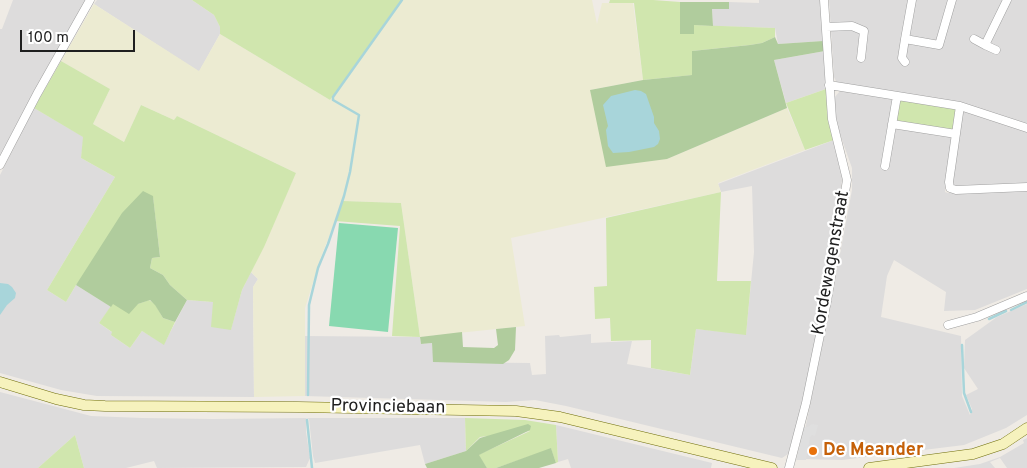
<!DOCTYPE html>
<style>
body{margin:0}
#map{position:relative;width:1027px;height:468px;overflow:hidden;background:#efebe5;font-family:Overpass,sans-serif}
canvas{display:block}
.scale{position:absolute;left:20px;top:30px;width:115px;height:22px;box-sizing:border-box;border:2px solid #1f1f1f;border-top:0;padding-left:6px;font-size:15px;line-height:18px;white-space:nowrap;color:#1f1f1f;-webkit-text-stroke:4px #fff;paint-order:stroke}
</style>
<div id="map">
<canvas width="1027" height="468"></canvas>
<div class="scale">100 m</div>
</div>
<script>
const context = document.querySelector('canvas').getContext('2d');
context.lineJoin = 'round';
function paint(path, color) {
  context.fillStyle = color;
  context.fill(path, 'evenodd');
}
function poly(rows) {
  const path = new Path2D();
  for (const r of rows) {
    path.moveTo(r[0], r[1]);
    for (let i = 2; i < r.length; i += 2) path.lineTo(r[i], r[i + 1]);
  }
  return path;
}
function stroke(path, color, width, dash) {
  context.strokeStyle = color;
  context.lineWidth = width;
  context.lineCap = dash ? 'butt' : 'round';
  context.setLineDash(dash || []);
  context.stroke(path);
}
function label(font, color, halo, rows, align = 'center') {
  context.font = font + ' Overpass,sans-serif';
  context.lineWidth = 4.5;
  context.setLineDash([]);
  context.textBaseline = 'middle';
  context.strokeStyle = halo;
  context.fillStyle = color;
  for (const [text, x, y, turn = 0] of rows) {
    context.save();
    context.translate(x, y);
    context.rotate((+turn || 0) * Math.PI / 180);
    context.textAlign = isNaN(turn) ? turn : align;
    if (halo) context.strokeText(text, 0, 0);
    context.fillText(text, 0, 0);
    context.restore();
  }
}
const residential = poly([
 [13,0,86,0,44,73,0,156,0,29,2,29],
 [97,0,192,0,214,15,220,27,220,34,199,72,94,4],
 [759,0,821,0,823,41,778,44,775,28,713,26,712,9,729,9,729,2,759,3],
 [829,0,1027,0,1027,124,837,83,834,77],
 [825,51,826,89,786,103,774,60],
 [840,91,891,98,893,102,889,128,951,136,952,141,945,192,948,193,1027,191,1027,289,975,310,944,311,946,292,894,260,887,276,881,317,961,336,962,396,970,415,972,409,966,395,978,389,964,368,965,340,997,317,1027,304,1027,415,1006,428,964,445,842,460,799,459,830,307,852,190,852,168,836,123,834,98],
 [34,108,84,137,81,158,115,177,47,290,66,302,76,285,111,307,99,323,113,333,111,335,130,348,142,331,164,344,187,300,213,302,231,329,242,290,251,272,258,279,253,287,254,397,97,396,61,390,0,373,0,175],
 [963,111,1027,132,1027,185,956,188,951,182],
 [834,140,842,172,842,181,821,317,800,413,788,454,782,458,566,406,535,400,506,402,305,396,305,336,420,337,421,344,432,343,434,362,530,363,532,375,546,374,545,336,559,335,560,337,591,334,591,343,632,341,627,364,690,375,696,329,746,334,754,252,752,186,721,192,718,184],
 [0,392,91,416,142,418,213,419,309,418,465,418,466,451,425,464,420,445,315,463,313,456,309,419,306,418,306,432,310,458,306,467,157,468,154,461,126,468,84,468,75,435,38,468,0,468],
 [556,425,712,463,711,468,571,468,568,459,558,462],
 [1027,438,1027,468,1007,468,1000,458,990,462,995,468,954,468,980,464,1000,457,1024,443,1023,440]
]);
const farmland = poly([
 [402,0,592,0,597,24,602,3,633,3,643,80,590,90,667,159,787,108,805,150,718,183,721,192,511,238,525,326,420,337,401,203,343,201,321,257,305,308,305,396,254,397,253,287,258,279,251,272,296,173,177,116,174,120,141,105,124,142,93,124,110,89,61,61,94,4,199,71,220,34,330,100]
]);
const grass = poly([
 [192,0,402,0,330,100,220,34,220,27,214,15],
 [610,0,653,0,680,2,680,33,694,34,694,25,775,28,775,37,762,43,750,45,692,51,693,75,643,80,634,3,609,3],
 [61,61,110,89,93,124,124,142,141,105,174,120,177,116,296,173,264,247,242,290,231,330,211,327,213,302,187,300,170,285,163,275,150,268,152,258,160,257,153,197,76,285,66,302,47,290,115,177,81,158,83,137,34,108],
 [826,89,829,121,834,140,805,150,786,103],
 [904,99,955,108,957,111,954,128,949,130,899,121,896,120,900,101],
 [721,192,717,281,751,281,746,335,696,329,690,375,651,368,651,340,611,341,610,318,595,319,594,287,607,286,606,218],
 [343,201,401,203,420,337,392,336,400,226,335,221],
 [149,300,155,304,163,318,175,322,164,345,142,331,130,348,111,335,112,332,99,323,113,303,138,304],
 [465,418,525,420,556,425,558,462,556,463,551,449,496,468,487,468,478,455,530,431,480,437,466,451],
 [75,435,84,468,38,468]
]);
const forest = poly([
 [680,2,729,2,729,9,712,9,713,26,694,25,694,34,680,34],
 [775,37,778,44,823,41,825,51,774,60,787,108,667,159,606,167,590,90,643,80,692,75,692,51,750,45,762,43],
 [143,191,153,196,160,257,152,258,150,268,163,275,170,285,187,300,175,322,163,318,155,305,150,300,138,304,129,314,113,304,111,307,76,285,122,213],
 [516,327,515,350,509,360,503,364,433,362,432,343,421,344,420,337,462,332,463,347,494,348,498,345,496,329],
 [528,424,531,426,530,430,479,455,487,468,427,468,425,464,466,451,480,438],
 [551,448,556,463,539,468,496,468]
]);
const pitch = poly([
 [339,223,398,228,388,332,329,326]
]);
const parking = poly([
 [812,424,818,425,815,436,812,435,810,437,806,460,796,460,804,427,808,427]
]);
const water = poly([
 [635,90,641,91,646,94,654,117,654,123,659,131,660,139,658,144,654,147,629,152,613,153,608,146,606,130,608,126,603,105,611,96],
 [0,283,8,284,12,287,16,293,15,298,7,305,0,315]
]);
const stream = poly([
 [1011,310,1027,302],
 [989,319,1006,311],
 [962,345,964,393,971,412],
 [308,395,309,305,318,268,328,244,344,196,350,172,359,115,333,100,333,97,402,0],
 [307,420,312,468]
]);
const street = poly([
 [912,0,905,39,939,45,952,0],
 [826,27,852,26,864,31,861,58],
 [974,39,985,45],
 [996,50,985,45,1007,0],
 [905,62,902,58,905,39],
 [829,85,960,106,1027,128],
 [960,106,949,182,950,188,956,190,1027,187],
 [892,124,956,134],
 [0,165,37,94,90,0],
 [885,166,897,96],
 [948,325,977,317,1027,296],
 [789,468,806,403,827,301,847,180,832,119,824,0]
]);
const secondary = poly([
 [0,382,56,399,84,405,105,406,298,407,516,411,560,417,772,468],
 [869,468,973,454,1003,444,1027,428]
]);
const markers = [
 [813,451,5,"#e8710a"]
];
const streetNames = [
 ["Kordewagenstraat",832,263,-80],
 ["Provinciebaan",388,408,1]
];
const foodNames = [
 ["De Meander",823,451]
];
paint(residential, '#dddcdc');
paint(farmland, '#ecebd2');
paint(grass, '#d0e6ae');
paint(forest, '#b0cc9d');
paint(pitch, '#88d9b0');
paint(parking, '#dfdfdf');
paint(water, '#a8d5da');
stroke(stream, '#a8d5da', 2.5);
stroke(street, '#a0a0a0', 9);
stroke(secondary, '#706f0b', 11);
stroke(street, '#fff', 8);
stroke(secondary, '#f6f2bd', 10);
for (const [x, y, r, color] of markers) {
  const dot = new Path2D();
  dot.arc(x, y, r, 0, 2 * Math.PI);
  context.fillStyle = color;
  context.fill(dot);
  stroke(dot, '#fff', 2);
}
label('18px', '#1f1f1f', '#fff', streetNames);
label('bold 18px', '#c56008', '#fff', foodNames, 'left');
</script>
